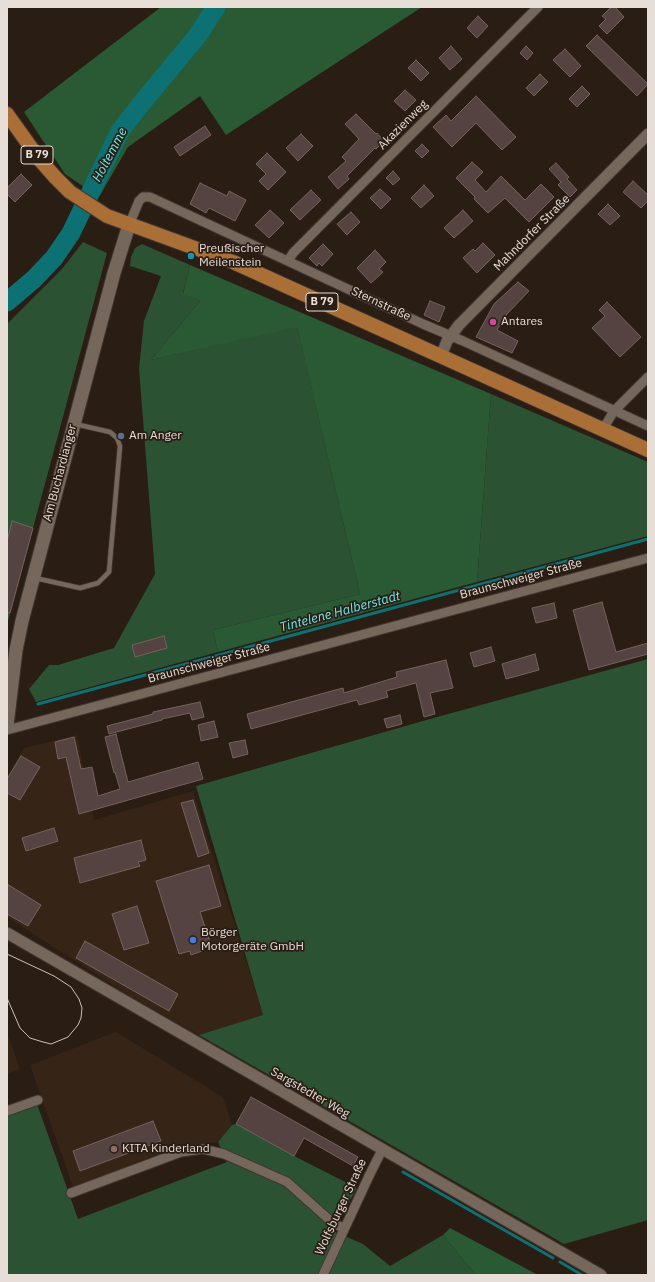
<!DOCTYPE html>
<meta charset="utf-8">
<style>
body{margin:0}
#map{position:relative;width:655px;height:1282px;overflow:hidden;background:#2a1d14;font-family:"IBM Plex Sans",sans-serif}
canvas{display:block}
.frame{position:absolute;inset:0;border:8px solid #e7ded8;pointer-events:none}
</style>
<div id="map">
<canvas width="655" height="1282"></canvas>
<div class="frame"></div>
</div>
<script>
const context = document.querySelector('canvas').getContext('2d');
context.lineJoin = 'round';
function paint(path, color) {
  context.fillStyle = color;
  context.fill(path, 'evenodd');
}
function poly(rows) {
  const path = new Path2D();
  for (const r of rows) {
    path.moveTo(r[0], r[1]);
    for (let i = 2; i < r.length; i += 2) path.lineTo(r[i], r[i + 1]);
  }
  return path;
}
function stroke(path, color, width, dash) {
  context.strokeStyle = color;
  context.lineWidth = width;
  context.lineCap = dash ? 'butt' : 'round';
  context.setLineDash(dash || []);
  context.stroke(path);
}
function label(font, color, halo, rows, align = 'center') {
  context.font = font + ' "IBM Plex Sans",sans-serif';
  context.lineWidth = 3.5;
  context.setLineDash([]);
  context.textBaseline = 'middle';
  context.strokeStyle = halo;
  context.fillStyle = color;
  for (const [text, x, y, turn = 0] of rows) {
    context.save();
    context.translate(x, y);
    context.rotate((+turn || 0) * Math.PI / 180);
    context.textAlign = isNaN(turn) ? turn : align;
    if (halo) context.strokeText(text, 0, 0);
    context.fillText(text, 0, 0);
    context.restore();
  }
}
const built = poly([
 [77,735,94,820,193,791,263,1015,199,1035,130,996,7,917,7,777,24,748],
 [7,1032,20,1069,7,1074],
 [116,1032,223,1097,232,1125,218,1142,175,1147,73,1187,30,1065]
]);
const green = poly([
 [83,242,107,253,7,625,7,324,62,269],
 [142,244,190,265,183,293,200,301,151,360,297,326,360,594,213,630,218,652,36,702,29,689,49,665,58,665,114,648,155,574,139,368,144,321,161,276,130,266,131,257,135,248],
 [491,394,648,462,648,536,477,582],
 [648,659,648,1220,564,1244,199,1035,263,1015,196,786,430,719],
 [37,1104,78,1219,227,1162,218,1142,232,1125,236,1124,294,1156,357,1188,333,1231,363,1244,390,1266,443,1235,476,1275,7,1275,7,1115]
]);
const forest = poly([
 [161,7,422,7,226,135,200,96,128,147,99,197,65,174,24,112],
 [190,265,491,394,477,582,218,652,213,630,360,594,297,327,151,360,200,301,183,294],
 [450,1228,538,1275,476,1275,443,1235]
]);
const stream = poly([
 [38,704,648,539],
 [403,1172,553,1258],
 [560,1262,582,1275]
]);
const river = poly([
 [7,302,34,279,54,258,71,233,120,131,141,104,198,35,216,7]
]);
const building = poly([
 [611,7,615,7,624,17,607,34,599,26,606,19,602,16,611,7],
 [478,16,488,26,477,38,467,28,478,16],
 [597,35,648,84,637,96,586,46,597,35],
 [451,46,462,59,450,70,439,58,451,46],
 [526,46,533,53,527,60,520,53,526,46],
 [565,49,581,66,570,77,553,60,565,49],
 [416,60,429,73,421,81,408,68,416,60],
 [540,74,548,82,534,96,526,88,540,74],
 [582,86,590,94,577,107,569,99,582,86],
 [405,90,416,100,405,111,394,101,405,90],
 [476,96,516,137,502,150,476,123,452,147,433,127,446,115,451,121,476,96],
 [356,114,376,134,377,133,384,141,376,149,375,148,347,176,349,179,338,189,328,177,346,161,342,157,359,139,345,124,356,114],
 [205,126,211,135,180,156,174,147,205,126],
 [301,134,313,146,298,161,286,148,301,134],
 [422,144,429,151,422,158,415,151,422,144],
 [267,153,286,172,268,190,259,181,266,174,256,164,267,153],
 [472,162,483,172,475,180,486,192,501,176,525,200,541,184,554,197,529,222,505,198,488,213,474,199,475,197,456,178,472,162],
 [556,163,569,177,567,179,577,190,570,197,558,185,561,182,549,169,556,163],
 [393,171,400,179,393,185,386,178,393,171],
 [21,174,32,185,15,202,7,194,7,188,21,174],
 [633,181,648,195,648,201,641,208,623,192,633,181],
 [200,183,227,196,229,191,246,200,235,221,209,208,206,213,190,204,200,183],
 [424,185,434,196,421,208,411,198,424,185],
 [380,189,391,199,381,209,370,198,380,189],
 [311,190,321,200,300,220,290,210,311,190],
 [608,204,620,216,610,225,598,214,608,204],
 [270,210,284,223,269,238,255,225,270,210],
 [463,210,473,221,454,238,444,228,463,210],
 [351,212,360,222,347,235,337,224,351,212],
 [483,243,495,255,477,273,463,258,473,249,475,251,483,243],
 [323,244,333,254,322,266,319,263,317,266,309,258,323,244],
 [375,250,386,262,379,269,383,272,371,283,357,268,375,250],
 [518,282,529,291,507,314,497,330,518,341,512,353,476,337,494,304,518,282],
 [430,301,445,307,439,322,424,315,430,301],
 [607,302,641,337,620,357,592,328,605,316,599,310,607,302],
 [12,521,33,528,10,613,7,613,7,542,12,521],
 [602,602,616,652,648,643,648,654,589,670,573,610,602,602],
 [554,603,557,618,536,623,532,608,554,603],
 [164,636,167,648,135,657,132,645,164,636],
 [491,647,495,661,474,667,470,653,491,647],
 [535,654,539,670,506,679,502,664,535,654],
 [446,660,453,688,430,693,435,714,424,717,416,683,386,691,388,697,359,705,357,700,251,729,247,714,343,688,344,693,397,677,396,672,446,660],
 [200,702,204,717,192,720,190,713,162,719,162,720,109,734,107,726,153,714,153,712,200,702],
 [400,715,402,724,387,728,384,719,400,715],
 [214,721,218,737,201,741,198,725,214,721],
 [116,734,128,782,198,762,203,779,79,814,66,757,58,759,55,742,74,737,81,769,92,767,98,796,120,789,115,772,114,773,105,737,116,734],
 [245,740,248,754,233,758,229,743,245,740],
 [21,756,40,767,20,800,7,793,7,779,21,756],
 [193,800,209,853,198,857,181,803,193,800],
 [54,828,58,841,26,851,22,838,54,828],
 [141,840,146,860,138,862,140,866,80,883,74,858,141,840],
 [209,865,221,906,200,912,211,945,201,948,202,951,191,955,190,951,179,954,156,881,209,865],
 [7,884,41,905,28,926,7,914,7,884],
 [137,906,149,943,124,950,112,914,137,906],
 [85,941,178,994,169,1011,76,958,85,941],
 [251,1097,358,1157,353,1166,304,1138,294,1156,236,1124,251,1097],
 [153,1121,161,1141,80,1171,73,1151,153,1121]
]);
const service = poly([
 [35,578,80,588,98,583,109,572,120,446,117,438,110,432,75,424]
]);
const minor = poly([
 [129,225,139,201,143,197,150,197,423,324,463,341,648,426],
 [288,261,293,253,538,7],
 [603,429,614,411,648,377],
 [7,730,648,558],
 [7,1111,38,1100],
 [71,1193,181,1152,203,1149,224,1154,287,1182,334,1224,344,1228],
 [323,1275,369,1176,382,1150]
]);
const tertiary = poly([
 [441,356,447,341,459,325,648,134],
 [7,933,601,1275]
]);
const secondary = poly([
 [7,725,16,650,22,621,114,273,129,225]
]);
const primary = poly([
 [7,114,40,160,55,177,70,192,107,216,233,262,648,450]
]);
const tram = poly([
 [7,954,54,976,71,987,79,999,82,1008,81,1018,78,1025,68,1037,51,1044,43,1042,30,1038,20,1028,7,998]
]);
const markers = [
 [191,256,4,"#0f9aa8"],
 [493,322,4,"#d1479c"],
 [121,436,4,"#5c6f8a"],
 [193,940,4,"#3f7fe0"],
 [114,1149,4,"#8d6e63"]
];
const shields = [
 [37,155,32],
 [322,302,32]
];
const shieldNames = [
 ["B 79",37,155],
 ["B 79",322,302]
];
const streetNames = [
 ["Akazienweg",403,125,-45],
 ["Mahndorfer Straße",532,233,-45],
 ["Sternstraße",381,304,25],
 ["Am Buchardianger",60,473,-75],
 ["Braunschweiger Straße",521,579,-15],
 ["Braunschweiger Straße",209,663,-15],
 ["Sargstedter Weg",310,1093,30],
 ["Wolfsburger Straße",341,1207,-65]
];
const poiNames = [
 ["Preußischer",199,249],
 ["Meilenstein",199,263],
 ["Antares",501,322],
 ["Am Anger",129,436],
 ["Börger",201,933],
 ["Motorgeräte GmbH",201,947],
 ["KITA Kinderland",122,1149]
];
const waterNames = [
 ["Holtemme",110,155,-62],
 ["Tintelene Halberstadt",340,612,-15]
];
paint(built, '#362416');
paint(green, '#2c5234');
paint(forest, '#295a34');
stroke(stream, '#0d7173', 3);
stroke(river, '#0d7173', 19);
paint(building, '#554341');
stroke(building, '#75625f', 1);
stroke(service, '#413631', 6);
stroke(minor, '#413631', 11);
stroke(tertiary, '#413631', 13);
stroke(secondary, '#413631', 15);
stroke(primary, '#413631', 16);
stroke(service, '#76675c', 4.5);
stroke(minor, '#76675c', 9);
stroke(tertiary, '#76675c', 11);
stroke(secondary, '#76675c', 13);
stroke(primary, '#aa6f37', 14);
stroke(tram, '#cbc1ba', 1);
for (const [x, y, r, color] of markers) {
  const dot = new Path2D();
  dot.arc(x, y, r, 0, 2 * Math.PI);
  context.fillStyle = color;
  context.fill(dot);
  stroke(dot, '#2a1d14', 1.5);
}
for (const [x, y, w] of shields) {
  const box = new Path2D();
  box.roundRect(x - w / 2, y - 9, w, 18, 3);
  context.fillStyle = '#2a1d14';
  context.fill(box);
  stroke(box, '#e7ded8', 1);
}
label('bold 11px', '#e7ded8', null, shieldNames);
label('12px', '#e7ded8', '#2a1d14', streetNames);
label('12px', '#e7ded8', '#2a1d14', poiNames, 'left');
label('italic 13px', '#6ae9eb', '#2a1d14', waterNames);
</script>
